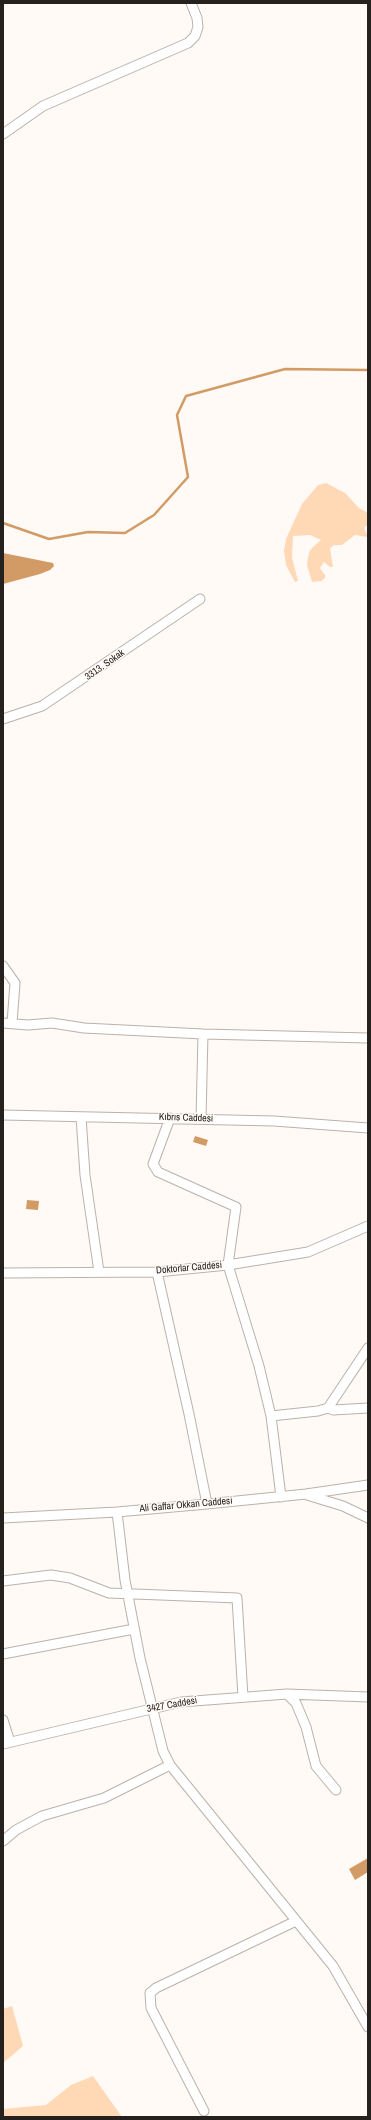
<!DOCTYPE html>
<meta charset="utf-8">
<style>
body{margin:0}
#map{position:relative;width:371px;height:2120px;overflow:hidden;background:#fffaf5;font-family:"Archivo Narrow",sans-serif}
canvas{display:block}
.frame{position:absolute;inset:0;border:4px solid #24211e;pointer-events:none}
</style>
<div id="map">
<canvas width="371" height="2120"></canvas>
<div class="frame"></div>
</div>
<script>
const context = document.querySelector('canvas').getContext('2d');
context.lineJoin = 'round';
function paint(path, color) {
  context.fillStyle = color;
  context.fill(path, 'evenodd');
}
function poly(rows) {
  const path = new Path2D();
  for (const r of rows) {
    path.moveTo(r[0], r[1]);
    for (let i = 2; i < r.length; i += 2) path.lineTo(r[i], r[i + 1]);
  }
  return path;
}
function stroke(path, color, width, dash) {
  context.strokeStyle = color;
  context.lineWidth = width;
  context.lineCap = dash ? 'butt' : 'round';
  context.setLineDash(dash || []);
  context.stroke(path);
}
function label(font, color, halo, rows, align = 'center') {
  context.font = font + ' "Archivo Narrow",sans-serif';
  context.lineWidth = 3;
  context.setLineDash([]);
  context.textBaseline = 'middle';
  context.strokeStyle = halo;
  context.fillStyle = color;
  for (const [text, x, y, turn = 0] of rows) {
    context.save();
    context.translate(x, y);
    context.rotate((+turn || 0) * Math.PI / 180);
    context.textAlign = isNaN(turn) ? turn : align;
    if (halo) context.strokeText(text, 0, 0);
    context.fillText(text, 0, 0);
    context.restore();
  }
}
const green = poly([
 [326,483,345,493,359,508,368,513,368,524,364,528,368,537,355,535,342,545,334,545,330,548,333,567,330,567,324,562,320,568,325,575,325,578,321,581,312,582,307,565,308,557,310,550,321,540,310,535,293,536,292,558,298,581,295,582,286,565,284,551,286,539,302,504,318,485],
 [12,2006,23,2046,3,2063,3,2009],
 [93,2076,122,2117,3,2117,3,2109,46,2105,71,2085]
]);
const water = poly([
 [3,553,53,563,54,566,50,570,40,574,3,584],
 [195,1136,208,1140,206,1146,193,1142],
 [27,1200,39,1201,38,1210,26,1209],
 [368,1858,368,1872,355,1880,349,1869]
]);
const stream = poly([
 [3,523,49,539,88,532,125,533,154,515,188,477,177,415,186,396,285,369,368,370]
]);
const minor = poly([
 [3,134,43,106,188,43,195,36,198,27,197,18,191,3],
 [3,719,42,706,200,599],
 [3,966,15,983,12,1023],
 [3,1023,28,1025,52,1023,84,1028,203,1034,368,1038],
 [3,1115,274,1121,368,1128],
 [81,1117,85,1175,99,1272],
 [170,1118,153,1164,158,1172,236,1207,228,1265,259,1366,271,1416,281,1497],
 [201,1119,203,1034],
 [157,1272,189,1414,207,1504],
 [3,1273,157,1272,228,1265,308,1252,368,1226],
 [328,1408,333,1410,368,1408],
 [271,1416,318,1411,328,1408,368,1348],
 [307,1495,343,1506,368,1518],
 [117,1512,125,1580,140,1658,163,1751,170,1765,333,1966,368,2027],
 [3,1518,117,1512,207,1504,306,1494,368,1485],
 [3,1581,51,1575,70,1578,109,1593,237,1598,243,1697],
 [3,1654,134,1629],
 [287,1694,296,1703,306,1727,316,1766,336,1790],
 [3,1720,10,1742],
 [3,1744,181,1702,287,1694,368,1697],
 [3,1841,16,1830,42,1816,104,1798,170,1765],
 [204,2111,151,2008,150,1993,156,1988,296,1921]
]);
const streetNames = [
 ["3313. Sokak",105,665,-35],
 ["Kıbrıs Caddesi",186,1118,2],
 ["Doktorlar Caddesi",189,1268,-5],
 ["Ali Gaffar Okkan Caddesi",186,1505,-5],
 ["3427 Caddesi",172,1705,-10]
];
paint(green, '#ffd8b5');
paint(water, '#d29b65');
stroke(stream, '#d29b65', 2.5);
stroke(minor, '#bab2ab', 11);
stroke(minor, '#fff', 9);
label('10px', '#24211e', '#fffaf5', streetNames);
</script>
